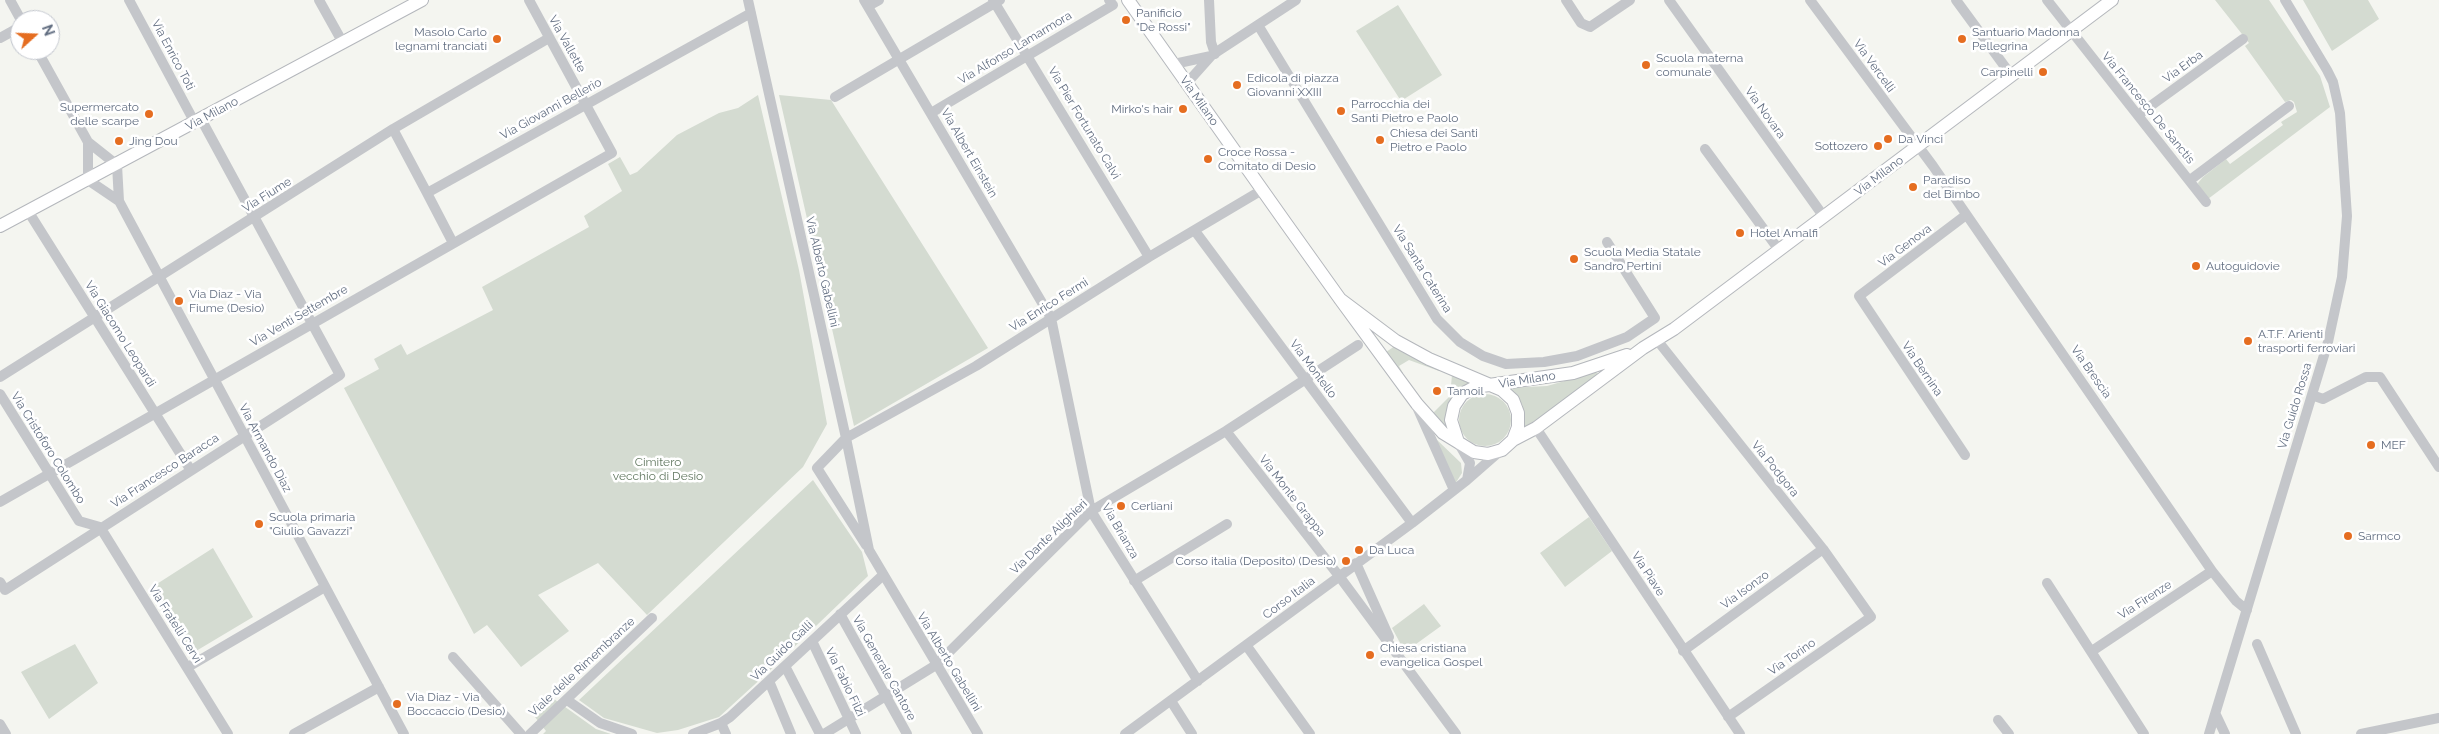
<!DOCTYPE html>
<style>
body{margin:0}
#map{position:relative;width:2439px;height:734px;overflow:hidden;background:#f4f5f0;font-family:Raleway,sans-serif}
canvas{display:block}
.north{position:absolute;left:10px;top:10px;width:50px;height:50px;box-sizing:border-box;background:#fff;border:1px solid #c1c5cd;border-radius:50%;rotate:70deg;font-size:14px;font-weight:700;line-height:20px;text-align:center;color:#636f82}
.north::after{content:'';display:block;margin:auto;width:18px;height:22px;background:#e56d20;clip-path:polygon(50% 0,100% 100%,50% 72%,0 100%)}
</style>
<div id="map">
<canvas width="2439" height="734"></canvas>
<div class="north">N</div>
</div>
<script>
const context = document.querySelector('canvas').getContext('2d');
context.lineJoin = 'round';
function paint(path, color) {
  context.fillStyle = color;
  context.fill(path, 'evenodd');
}
function poly(rows) {
  const path = new Path2D();
  for (const r of rows) {
    if (r.length === 3) {
      path.moveTo(r[0] + r[2], r[1]);
      path.arc(r[0], r[1], r[2], 0, 2 * Math.PI);
      continue;
    }
    path.moveTo(r[0], r[1]);
    for (let i = 2; i < r.length; i += 2) path.lineTo(r[i], r[i + 1]);
  }
  return path;
}
function stroke(path, color, width, dash) {
  context.strokeStyle = color;
  context.lineWidth = width;
  context.lineCap = dash ? 'butt' : 'round';
  context.setLineDash(dash || []);
  context.stroke(path);
}
function label(font, color, halo, rows, align = 'center') {
  context.font = font + ' Raleway,sans-serif';
  context.lineWidth = 5;
  context.setLineDash([]);
  context.textBaseline = 'middle';
  context.strokeStyle = halo;
  context.fillStyle = color;
  for (const [text, x, y, turn = 0] of rows) {
    context.save();
    context.translate(x, y);
    context.rotate((+turn || 0) * Math.PI / 180);
    context.textAlign = isNaN(turn) ? turn : align;
    if (halo) context.strokeText(text, 0, 0);
    context.fillText(text, 0, 0);
    context.restore();
  }
}
const green = poly([
 [2215,0,2269,0,2320,76,2330,107,2208,199,2199,187,2198,183,2203,177,2226,159,2230,164,2283,125,2281,122,2297,112,2294,102,2291,100,2285,102,2245,46,2249,43],
 [2303,0,2368,0,2379,19,2332,51],
 [1398,5,1442,75,1401,101,1356,31],
 [758,95,799,270,827,424,803,467,647,615,598,563,538,595,569,631,521,667,487,625,474,634,344,388,379,369,374,359,401,344,407,355,493,310,482,287,589,227,584,216,622,191,608,164,620,157,630,175,637,172,677,135,719,113,738,108],
 [779,95,831,100,988,348,854,426],
 [1395,346,1439,370,1439,371,1409,360,1399,366,1403,373,1401,373,1386,352],
 [1596,372,1600,376,1522,431,1525,419,1522,404,1508,388,1547,386],
 [1452,375,1472,383,1445,426,1432,414,1450,396],
 [1485,420,26],
 [1435,438,1461,463,1462,473,1455,484],
 [813,480,862,552,868,576,765,675,719,717,678,730,657,733,604,718,579,700],
 [1589,517,1612,551,1565,587,1540,553],
 [213,548,253,617,191,654,149,589],
 [1424,604,1441,626,1405,652,1392,628],
 [75,644,98,683,49,719,21,672],
 [554,699,596,729,611,734,543,734,546,731,535,717]
]);
const minor = poly([
 [10,0,21,20],
 [129,0,195,123],
 [319,0,343,43],
 [748,0,846,438,869,550,978,734],
 [864,0,1051,318,1091,511,1198,681],
 [993,0,1149,257],
 [1209,0,1211,42,1215,54],
 [1566,0,1581,23,1590,27,1630,0],
 [1669,0,1824,217],
 [1810,0,1933,166,2212,571,2236,601,2247,610],
 [1956,0,2011,75],
 [2047,0,2206,202],
 [868,6,879,0],
 [1258,25,1437,319,1460,342,1483,356,1506,364,1544,362,1577,356,1627,337,1655,318,1607,242],
 [0,38,20,27],
 [37,50,88,142,117,165,119,201,404,734],
 [1174,64,1211,56],
 [1187,83,1212,55,1296,0],
 [835,97,1000,0],
 [931,113,1113,5,1109,0],
 [2138,115,2243,39],
 [393,129,427,193,751,13],
 [88,142,88,180,119,201],
 [1705,149,1779,250],
 [2190,180,2289,106],
 [427,193,453,243],
 [28,211,190,469],
 [1195,231,1412,523],
 [1657,340,1823,549,1871,617,1728,717],
 [0,377,393,129,549,38],
 [0,394,79,521,100,527,228,734],
 [2312,395,2323,399,2366,377,2380,377,2439,467],
 [1417,407,1454,490],
 [1536,428,1740,734],
 [1226,431,1339,576,1456,734],
 [1458,442,1470,463,1467,480],
 [1965,455,1859,296,1966,215],
 [0,502,612,153,529,0],
 [866,545,817,468,846,438,976,366,1149,257,1262,190],
 [1356,563,1389,637],
 [1134,581,1227,524],
 [0,582,5,590,340,375,201,119],
 [2047,583,2144,734],
 [840,614,907,734],
 [812,641,856,734],
 [2257,644,2296,734],
 [1246,645,1310,734],
 [1683,651,1823,549],
 [2092,651,2212,571],
 [453,657,521,734],
 [785,666,820,734],
 [188,667,325,587],
 [769,681,791,734],
 [567,700,600,723,632,734],
 [1171,701,1192,734],
 [2216,715,2225,734],
 [1998,720,2009,734],
 [721,723,726,734],
 [0,724,6,734],
 [294,734,379,687],
 [530,734,652,618],
 [693,734,721,723,730,717,882,576],
 [824,734,936,665,1091,511,1226,431,1358,345],
 [1125,734,1412,523,1467,480,1499,452],
 [2209,734,2328,342,2342,277,2347,216,2340,113,2333,82,2327,70,2285,0],
 [2361,734,2439,718]
]);
const major = poly([
 [1128,0,1285,222,1340,299,1417,404,1443,433,1474,452,1488,454,1502,450,1513,440,1518,427,1518,413,1513,400,1502,390,1429,359,1396,341,1340,299],
 [0,226,422,0],
 [1513,440,1536,428,1643,348,1674,329,2112,0],
 [1458,442,1451,420,1454,406,1462,394,1475,387,1573,373,1627,355]
]);
const markers = [
 [1126,20,5,"#e56d20"],
 [497,39,5,"#e56d20"],
 [1962,39,5,"#e56d20"],
 [1646,65,5,"#e56d20"],
 [2043,72,5,"#e56d20"],
 [1237,85,5,"#e56d20"],
 [1183,109,5,"#e56d20"],
 [1341,111,5,"#e56d20"],
 [149,114,5,"#e56d20"],
 [1888,139,5,"#e56d20"],
 [1380,140,5,"#e56d20"],
 [119,141,5,"#e56d20"],
 [1878,146,5,"#e56d20"],
 [1208,159,5,"#e56d20"],
 [1913,187,5,"#e56d20"],
 [1740,233,5,"#e56d20"],
 [1574,259,5,"#e56d20"],
 [2196,266,5,"#e56d20"],
 [179,301,5,"#e56d20"],
 [2248,341,5,"#e56d20"],
 [1437,391,5,"#e56d20"],
 [2371,445,5,"#e56d20"],
 [1121,506,5,"#e56d20"],
 [259,524,5,"#e56d20"],
 [2348,536,5,"#e56d20"],
 [1359,550,5,"#e56d20"],
 [1346,561,5,"#e56d20"],
 [1370,655,5,"#e56d20"],
 [397,704,5,"#e56d20"]
];
const poiNames = [
 ["Panificio",1136,13],
 ["\"De Rossi\"",1136,27],
 ["Masolo Carlo",487,32,"right"],
 ["legnami tranciati",487,46,"right"],
 ["Santuario Madonna",1972,32],
 ["Pellegrina",1972,46],
 ["Scuola materna",1656,58],
 ["comunale",1656,72],
 ["Carpinelli",2033,72,"right"],
 ["Edicola di piazza",1247,78],
 ["Giovanni XXIII",1247,92],
 ["Parrocchia dei",1351,104],
 ["Santi Pietro e Paolo",1351,118],
 ["Supermercato",139,107,"right"],
 ["delle scarpe",139,121,"right"],
 ["Mirko's hair",1173,109,"right"],
 ["Chiesa dei Santi",1390,133],
 ["Pietro e Paolo",1390,147],
 ["Da Vinci",1898,139],
 ["Jing Dou",129,141],
 ["Sottozero",1868,146,"right"],
 ["Croce Rossa -",1218,152],
 ["Comitato di Desio",1218,166],
 ["Paradiso",1923,180],
 ["del Bimbo",1923,194],
 ["Hotel Amalfi",1750,233],
 ["Scuola Media Statale",1584,252],
 ["Sandro Pertini",1584,266],
 ["Autoguidovie",2206,266],
 ["Via Diaz - Via",189,294],
 ["Fiume (Desio)",189,308],
 ["A.T.F. Arienti",2258,334],
 ["trasporti ferroviari",2258,348],
 ["Tamoil",1447,391],
 ["MEF",2381,445],
 ["Cerliani",1131,506],
 ["Scuola primaria",269,517],
 ["\"Giulio Gavazzi\"",269,531],
 ["Sarmco",2358,536],
 ["Da Luca",1369,550],
 ["Corso italia (Deposito) (Desio)",1336,561,"right"],
 ["Chiesa cristiana",1380,648],
 ["evangelica Gospel",1380,662],
 ["Via Diaz - Via",407,697],
 ["Boccaccio (Desio)",407,711]
];
const streetNames = [
 ["Via Vallette",567,44,61],
 ["Via Alfonso Lamarmora",1015,48,-31],
 ["Via Enrico Toti",173,55,62],
 ["Via Vercelli",1874,66,54],
 ["Via Erba",2183,67,-36],
 ["Via Milano",1199,101,55],
 ["Via Francesco De Sanctis",2148,108,51],
 ["Via Giovanni Bellerio",551,109,-29],
 ["Via Novara",1765,113,54],
 ["Via Milano",212,114,-28],
 ["Via Pier Fortunato Calvi",1084,123,59],
 ["Via Albert Einstein",969,153,60],
 ["Via Milano",1879,176,-37],
 ["Via Fiume",267,195,-32],
 ["Via Genova",1905,246,-37],
 ["Via Santa Caterina",1422,269,58],
 ["Via Alberto Gabellini",822,272,77],
 ["Via Enrico Fermi",1049,305,-32],
 ["Via Venti Settembre",299,316,-30],
 ["Via Giacomo Leopardi",120,334,58],
 ["Via Montello",1313,369,53],
 ["Via Bernina",1922,369,56],
 ["Via Brescia",2091,372,55],
 ["Via Milano",1527,380,-9],
 ["Via Guido Rossa",2295,406,-73],
 ["Via Cristoforo Colombo",48,448,58],
 ["Via Armando Diaz",265,448,62],
 ["Via Podgora",1775,469,51],
 ["Via Francesco Baracca",165,471,-33],
 ["Via Monte Grappa",1292,496,52],
 ["Via Brianza",1120,531,60],
 ["Via Dante Alighieri",1049,537,-44],
 ["Via Piave",1648,574,57],
 ["Via Isonzo",1745,590,-36],
 ["Corso Italia",1289,598,-37],
 ["Via Firenze",2145,600,-33],
 ["Via Fratelli Cervi",175,624,58],
 ["Via Guido Galli",782,651,-44],
 ["Via Torino",1792,657,-35],
 ["Via Alberto Gabellini",949,662,59],
 ["Viale delle Rimembranze",582,667,-43],
 ["Via Generale Cantore",884,668,61],
 ["Via Fabio Filzi",845,682,64]
];
const parkNames = [
 ["Cimitero",658,462],
 ["vecchio di Desio",658,476]
];
paint(green, '#d4dbd1');
stroke(major, '#b4b7bc', 14);
stroke(minor, '#c4c6ca', 10);
stroke(major, '#fff', 12);
for (const [x, y, r, color] of markers) {
  const dot = new Path2D();
  dot.arc(x, y, r, 0, 2 * Math.PI);
  context.fillStyle = color;
  context.fill(dot);
  stroke(dot, '#fff', 2);
}
label('12px', '#636f82', '#fff', poiNames, 'left');
label('12px', '#636f82', '#fff', streetNames);
label('12px', '#637962', '#fff', parkNames);
</script>
